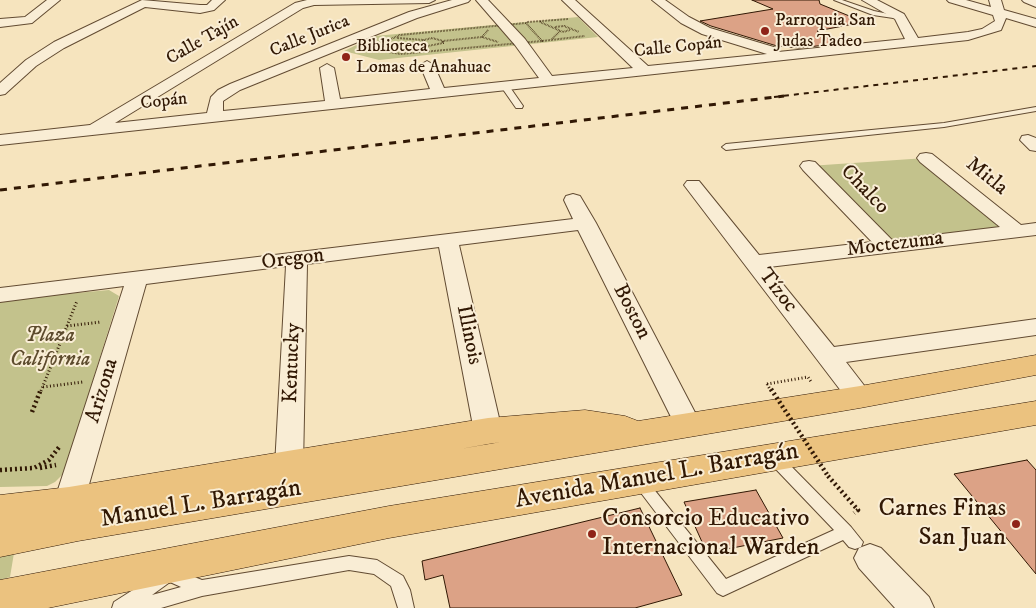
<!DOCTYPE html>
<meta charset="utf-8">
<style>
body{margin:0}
canvas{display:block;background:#f6e4be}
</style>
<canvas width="1036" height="608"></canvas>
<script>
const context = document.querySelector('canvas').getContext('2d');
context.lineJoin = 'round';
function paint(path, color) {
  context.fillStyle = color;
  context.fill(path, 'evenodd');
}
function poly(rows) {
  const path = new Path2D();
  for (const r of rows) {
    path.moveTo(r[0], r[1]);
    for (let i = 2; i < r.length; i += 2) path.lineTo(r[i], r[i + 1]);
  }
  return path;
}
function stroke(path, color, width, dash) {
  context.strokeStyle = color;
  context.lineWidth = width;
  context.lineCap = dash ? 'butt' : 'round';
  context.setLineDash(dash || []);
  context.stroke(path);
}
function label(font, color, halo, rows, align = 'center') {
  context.font = font + ' "IM FELL DW Pica",serif';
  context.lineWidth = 4;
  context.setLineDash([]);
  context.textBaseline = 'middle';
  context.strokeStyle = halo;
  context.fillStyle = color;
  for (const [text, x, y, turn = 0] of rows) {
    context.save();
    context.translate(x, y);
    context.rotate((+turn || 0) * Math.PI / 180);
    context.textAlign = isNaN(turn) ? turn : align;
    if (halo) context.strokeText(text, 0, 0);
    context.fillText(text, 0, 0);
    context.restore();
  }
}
const green = poly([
 [578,17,598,37,379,60,344,51,375,36],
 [926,158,1013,228,887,246,809,166],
 [109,290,119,296,64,473,55,482,47,486,0,487,0,300],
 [19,523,10,577,0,580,0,526]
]);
const building = poly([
 [752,0,819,0,820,4,864,22,817,31,843,43,799,48,777,46,711,26,700,21,773,9,752,0],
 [1027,460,1036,470,1036,574,954,474,1027,460],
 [756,490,783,538,707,553,684,502,756,490],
 [640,508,682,595,635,608,450,608,443,575,425,580,422,561,640,508]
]);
const pathFar2 = poly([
 [527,22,568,19],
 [540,22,563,32,570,30],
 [526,23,542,41,401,54,382,51,375,46,400,35,526,23],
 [555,27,564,26,579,32],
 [482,37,498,42],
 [397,38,424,40,432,38,443,41,482,37,488,30],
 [552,39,560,31],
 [424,40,422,43,428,46,443,43,443,41],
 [542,41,585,36]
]);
const pathFar1 = poly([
 [67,326,101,322],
 [767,384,808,377,812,383],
 [43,387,83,382],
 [41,391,77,301]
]);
const path = poly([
 [32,412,41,389],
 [40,468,56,465],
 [0,470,34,468,49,460,60,446],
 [828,476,858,510,854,513]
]);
const lane = poly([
 [834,0,842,0,874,11,903,17,900,19,873,15,834,0],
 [501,83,507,83,523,106,522,108,516,108,500,85,501,83],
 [1036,107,1036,111,944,127,726,150,722,147,726,144,944,123,1036,107],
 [774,452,779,454,851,527,863,542,861,547,855,549,849,547,843,540,723,596,717,593,632,481,634,477,639,475,644,477,726,579,834,530,769,462,767,458,769,454,774,452],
 [349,556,377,560,403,576,410,590,414,608,398,608,391,586,374,574,349,570,202,596,161,608,112,608,114,602,169,567,202,580,349,556],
 [170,582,181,587,152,595,170,582]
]);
const street = poly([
 [47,0,60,0,32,23,0,27,0,19,25,17,47,0],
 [142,0,200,5,207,5,212,0,225,0,214,10,200,13,145,7,64,48,36,66,5,94,0,95,0,83,26,60,54,42,142,0],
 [307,0,435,0,429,3,314,5,303,8,115,123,207,113,211,97,218,90,230,84,409,12,452,0,470,0,468,2,417,18,240,90,223,101,223,111,325,101,320,68,327,64,334,68,340,99,430,89,420,65,427,61,434,65,444,88,539,78,515,45,476,0,488,0,525,39,552,76,633,68,562,0,575,0,648,66,767,54,702,34,681,23,652,0,665,0,689,17,710,28,777,48,778,52,905,39,895,19,862,0,877,0,904,14,918,38,968,32,982,29,995,21,993,15,949,2,947,0,966,0,991,7,989,0,1001,0,1004,10,1036,19,1036,27,1006,18,1001,30,968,40,0,145,0,135,90,125,295,3,307,0],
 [1022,0,1036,0,1036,7,1024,2,1022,0],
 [1028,135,1036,138,1036,151,1030,150,1020,140,1022,136,1028,135],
 [926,153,932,154,1021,225,1036,223,1036,235,769,267,834,347,1036,319,1036,335,846,362,873,397,869,404,860,406,851,404,684,185,687,181,699,181,759,255,872,242,803,170,800,166,803,162,809,161,815,162,892,240,1000,227,920,162,917,158,920,154,926,153],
 [573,194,580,196,596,223,701,424,698,431,688,434,678,431,578,230,459,245,502,431,498,438,488,441,478,438,474,431,439,247,307,264,303,466,299,474,289,477,279,474,275,466,286,266,146,284,84,502,80,511,69,514,58,511,54,502,124,286,0,302,0,288,573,219,564,200,566,196,573,194],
 [870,544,881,548,929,597,934,608,895,608,859,568,854,558,859,548,870,544]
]);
const highway = poly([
 [1036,355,1036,375,860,408,78,541,0,557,0,495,69,487,488,418,585,410,625,416,638,421,860,386,1036,355],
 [501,442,460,449,488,444,501,442],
 [1036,401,1036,425,389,538,48,608,0,608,0,580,389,506,1036,401]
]);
const railFar1 = poly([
 [774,97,1036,66]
]);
const rail = poly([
 [0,190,784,96]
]);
const pathBridgeFar1 = poly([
 [767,384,771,391]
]);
const pathBridge = poly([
 [771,389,828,476]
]);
const markers = [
 [765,31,5,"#8f2418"],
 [346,57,5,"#8f2418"],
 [1016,524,5,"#8f2418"],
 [592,534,5,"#8f2418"]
];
const farPoinames = [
 ["Parroquia San",775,21],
 ["Judas Tadeo",775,42],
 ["Biblioteca",356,47],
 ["Lomas de Anahuac",356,68]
];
const farStreetnames = [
 ["Calle Jurica",310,37,-22],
 ["Calle Tajín",203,41,-30],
 ["Calle Copán",678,48,-6],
 ["Copán",164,102,-6]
];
const streetNames = [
 ["Mitla",986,177,39],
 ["Chalco",864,190,46],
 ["Moctezuma",895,245,-7],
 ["Oregon",293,260,-7],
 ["Tízoc",777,291,52],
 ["Boston",631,312,63],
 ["Illinois",468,335,78],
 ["Kentucky",293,363,-88],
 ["Arizona",103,391,-73]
];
const parkNames = [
 ["Plaza",50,337],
 ["California",50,361]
];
const nearStreetnames = [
 ["Avenida Manuel L. Barragán",657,477,-10],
 ["Manuel L. Barragán",201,505,-9]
];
const nearPoinames = [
 ["Carnes Finas",1006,510],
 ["San Juan",1006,539],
 ["Consorcio Educativo",602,520,"left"],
 ["Internacional Warden",602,549,"left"]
];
paint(green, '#c3c28c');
paint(building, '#dca286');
stroke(building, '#311804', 1);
stroke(lane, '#624b32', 2);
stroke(street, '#624b32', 2);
stroke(highway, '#311804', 1);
stroke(pathFar2, '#311804', 2, [0.5, 1]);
stroke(pathFar1, '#311804', 3, [1, 2.5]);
stroke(path, '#311804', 4.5, [2, 3]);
paint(lane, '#f9edd5');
paint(street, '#f9edd5');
paint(highway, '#ebc27f');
stroke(railFar1, '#311804', 2, [5, 5]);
stroke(rail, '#311804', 3, [7, 7]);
stroke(pathBridgeFar1, '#311804', 3, [1, 2.5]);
stroke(pathBridge, '#311804', 4.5, [2, 3]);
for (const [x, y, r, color] of markers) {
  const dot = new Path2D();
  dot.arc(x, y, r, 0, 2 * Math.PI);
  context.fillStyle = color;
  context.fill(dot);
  stroke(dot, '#f9edd5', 2);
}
label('18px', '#311804', '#f9edd5', farPoinames, 'left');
label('18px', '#311804', '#f9edd5', farStreetnames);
label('21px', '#311804', '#f9edd5', streetNames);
label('italic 21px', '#5d4b2d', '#f9edd5', parkNames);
label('25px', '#311804', '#f9edd5', nearStreetnames);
label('25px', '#311804', '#f9edd5', nearPoinames, 'right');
</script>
